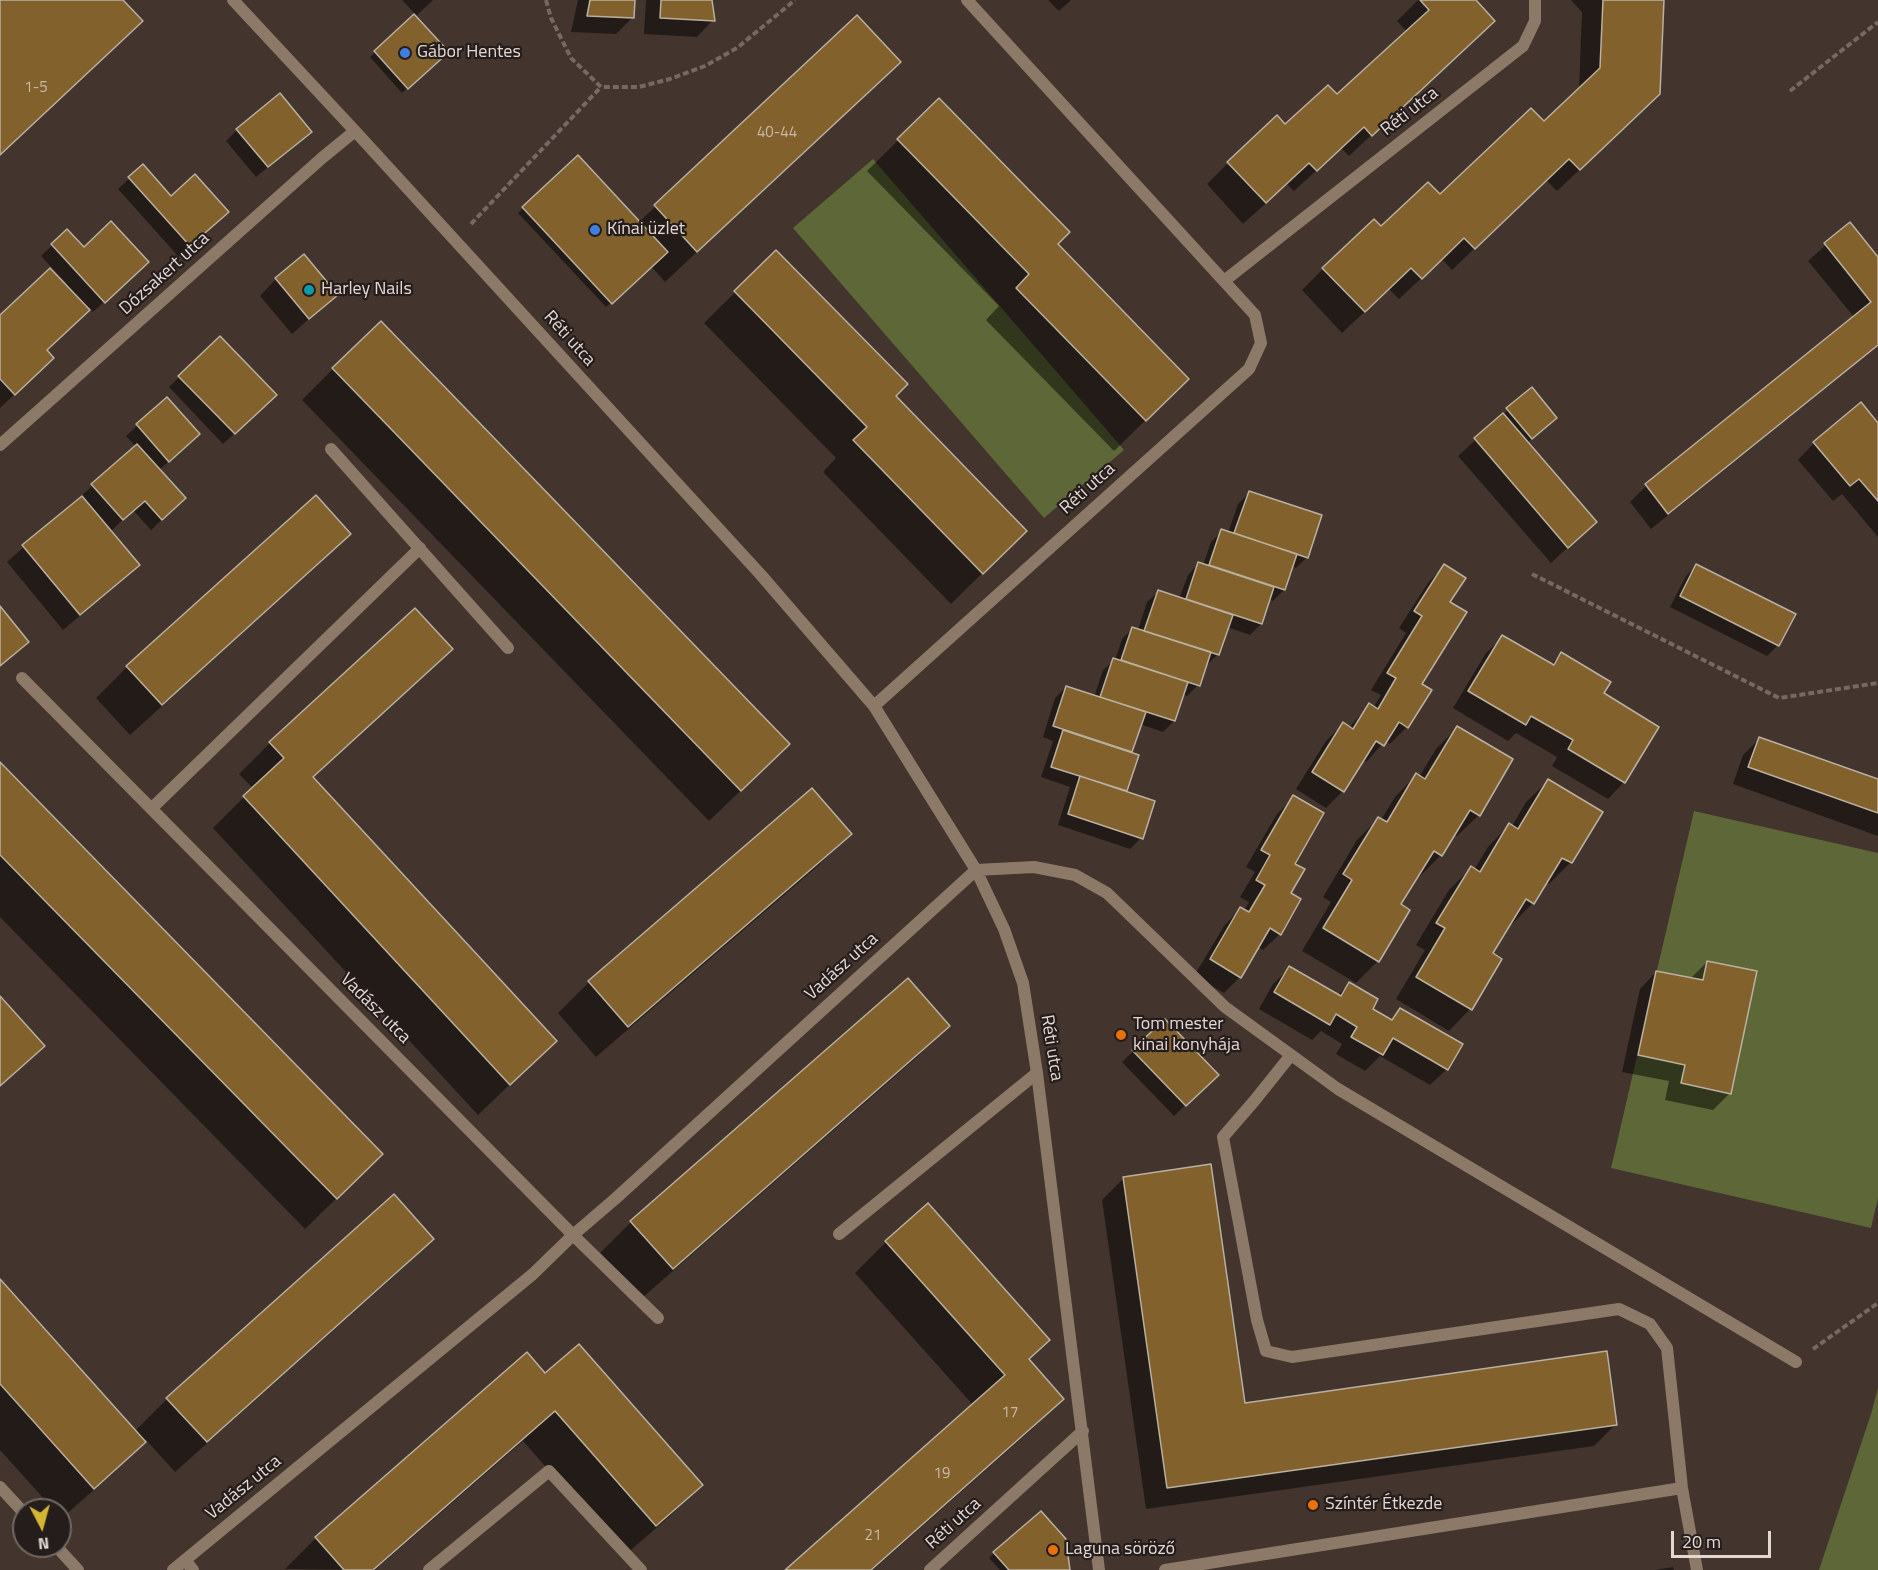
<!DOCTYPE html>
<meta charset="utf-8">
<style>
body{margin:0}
#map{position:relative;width:1878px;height:1570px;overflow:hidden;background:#43342e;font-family:"Titillium Web",sans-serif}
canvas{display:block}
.north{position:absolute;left:12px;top:1498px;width:60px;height:60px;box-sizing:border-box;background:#251d1b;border:2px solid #716865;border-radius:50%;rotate:174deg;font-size:16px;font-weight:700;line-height:24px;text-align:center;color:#e2d8d4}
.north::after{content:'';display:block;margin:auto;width:21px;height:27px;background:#d4b635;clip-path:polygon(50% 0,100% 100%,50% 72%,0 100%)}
.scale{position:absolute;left:1671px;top:1531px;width:100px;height:27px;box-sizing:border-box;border:3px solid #e2d8d4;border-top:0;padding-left:8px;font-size:18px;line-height:21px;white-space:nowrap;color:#e2d8d4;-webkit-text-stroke:4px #251d1b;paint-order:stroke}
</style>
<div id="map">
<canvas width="1878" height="1570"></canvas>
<div class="north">N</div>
<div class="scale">20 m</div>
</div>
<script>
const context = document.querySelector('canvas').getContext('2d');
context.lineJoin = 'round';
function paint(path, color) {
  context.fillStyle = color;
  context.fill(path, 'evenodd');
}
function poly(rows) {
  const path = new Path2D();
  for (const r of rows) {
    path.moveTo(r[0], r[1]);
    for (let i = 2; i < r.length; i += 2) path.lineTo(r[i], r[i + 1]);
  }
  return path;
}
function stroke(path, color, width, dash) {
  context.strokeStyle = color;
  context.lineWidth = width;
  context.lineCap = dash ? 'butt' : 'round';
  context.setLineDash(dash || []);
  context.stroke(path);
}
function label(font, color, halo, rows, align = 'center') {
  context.font = font + ' "Titillium Web",sans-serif';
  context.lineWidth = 4.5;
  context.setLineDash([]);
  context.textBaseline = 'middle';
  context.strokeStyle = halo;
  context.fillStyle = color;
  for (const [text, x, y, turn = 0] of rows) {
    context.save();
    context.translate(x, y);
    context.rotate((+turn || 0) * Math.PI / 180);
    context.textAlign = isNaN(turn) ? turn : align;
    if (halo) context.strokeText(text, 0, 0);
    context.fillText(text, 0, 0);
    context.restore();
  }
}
const green = poly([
 [873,159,1124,450,1044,518,793,228],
 [1694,811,1878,853,1878,1198,1871,1228,1611,1168],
 [1878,1388,1878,1570,1819,1570,1871,1414]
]);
const shadow = poly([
 [402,0,433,0,415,17,447,52,402,93,370,57,416,15],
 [578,0,633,0,633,17,616,34,571,32],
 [646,0,710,0,713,20,697,37,644,34],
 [1048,0,1071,0,1059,11],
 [1418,0,1474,0,1493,21,1349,156,1341,148,1294,191,1287,184,1243,224,1207,184,1228,163,1285,126,1337,96,1407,32,1397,21],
 [1571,0,1662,0,1637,115,1557,191,1546,180,1452,270,1442,259,1399,299,1389,289,1342,333,1302,290,1323,269,1381,228,1440,197,1544,123,1579,90,1582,12],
 [857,17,899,62,665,282,651,266,606,307,518,213,578,157,639,222],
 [939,100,1056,244,1156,410,1114,451,986,320,999,306,867,171],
 [237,130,299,142,256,177,226,141],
 [143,166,171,198,216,223,178,256,118,189],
 [1849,224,1878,259,1878,346,1651,529,1630,502,1646,486,1854,317,1808,261],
 [67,231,84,250,136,273,93,312,89,308,45,350,36,374,0,408,0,317,67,284,41,256],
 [776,252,894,397,1025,531,951,604,823,472,836,458,704,323],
 [276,279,336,295,292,334,260,296],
 [220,338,264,406,223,444,169,387],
 [333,369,757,775,709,821,302,400],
 [1531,389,1555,418,1527,443,1595,522,1551,563,1458,456],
 [166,399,187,445,159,470,173,509,151,530,133,510,110,532,138,565,121,581,63,630,7,562,136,447,126,436],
 [1878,425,1878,537,1842,494,1833,501,1798,460,1814,443],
 [1249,493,1307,557,1296,568,1291,566,1284,590,1273,601,1269,599,1261,624,1250,635,1227,627,1218,654,1207,665,1205,664,1198,685,1187,696,1182,694,1174,721,1163,732,1140,724,1130,753,1137,756,1125,792,1141,838,1130,849,1058,825,1070,787,1041,777,1053,741,1043,737,1055,698,1066,687,1094,697,1103,670,1115,660,1122,639,1133,628,1138,630,1147,602,1158,592,1179,599,1188,575,1198,564,1203,565,1211,542,1222,531,1228,533,1238,504],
 [349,534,318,565,130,735,96,698,127,667],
 [1697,565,1778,645,1767,656,1670,607,1686,576],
 [1444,566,1448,603,1407,727,1390,744,1385,741,1366,762,1362,760,1343,791,1326,808,1296,789,1326,741,1343,724,1349,728,1369,705,1373,708,1381,695,1371,690,1406,633,1399,628,1428,583],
 [1503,637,1550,665,1562,654,1602,694,1624,782,1608,799,1552,766,1557,757,1516,733,1508,741,1453,708,1486,653],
 [451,649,312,778,555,1041,478,1115,213,828,253,788,239,774,270,743],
 [1458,727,1479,815,1457,836,1453,834,1441,855,1419,877,1417,876,1399,905,1378,961,1356,983,1302,951,1331,902,1323,897,1357,840,1378,819,1381,820,1395,797,1416,775,1419,777,1436,749],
 [1760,738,1878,781,1878,836,1733,784,1743,755],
 [0,764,350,1185,305,1229,0,917],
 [1548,781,1571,862,1549,884,1546,882,1533,903,1511,925,1509,924,1491,954,1470,1009,1449,1031,1396,999,1425,950,1416,945,1449,890,1471,868,1474,870,1488,847,1509,825,1512,826,1526,802],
 [1555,855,1567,858,1567,862],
 [812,790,850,834,819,865,596,1057,558,1013,589,982],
 [1294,797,1293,864,1289,894,1280,934,1263,950,1258,947,1240,977,1224,993,1194,976,1224,926,1240,909,1244,911,1249,902,1240,897,1255,872,1246,867,1277,814],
 [1707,962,1730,1093,1713,1110,1665,1100,1669,1081,1622,1072,1640,989,1656,972,1690,979],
 [1290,968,1338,995,1349,984,1371,1009,1390,1020,1400,1010,1447,1069,1430,1085,1380,1056,1365,1071,1336,1054,1342,1044,1321,1031,1312,1040,1259,1009,1273,984],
 [1165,1021,1217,1075,1174,1116,1122,1062],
 [948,1026,917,1057,641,1299,600,1253,631,1222],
 [1124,1178,1243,1404,1616,1424,1594,1446,1146,1509,1102,1200],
 [432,1239,401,1270,175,1472,146,1440,113,1473,62,1518,60,1510,54,1510,0,1450,0,1282,135,1431,167,1399],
 [886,1242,1048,1340,1028,1361,1062,1399,1031,1430,873,1570,787,1570,973,1405,855,1273],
 [545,1375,701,1485,670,1516,624,1556,523,1441,375,1570,285,1569,316,1538],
 [994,1553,1069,1570,1000,1570,989,1558],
 [1673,1567,1674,1570,1655,1570]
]);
const building = poly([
 [0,0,123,0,143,21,0,155,0,0],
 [590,0,635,0,634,18,587,16,590,0],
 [661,0,712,0,715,21,660,18,661,0],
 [1420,0,1476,0,1495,21,1372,136,1364,127,1317,171,1309,163,1266,203,1227,162,1277,115,1285,124,1328,85,1337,94,1429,10,1420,0],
 [1603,0,1664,0,1660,94,1580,170,1569,159,1475,249,1464,238,1422,279,1411,268,1365,312,1322,268,1374,219,1381,226,1428,182,1440,194,1531,108,1544,121,1600,68,1603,0],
 [414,14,449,52,408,89,374,51,414,14],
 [857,15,901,62,697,252,654,205,857,15],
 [280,93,312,132,268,167,236,129,280,93],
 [939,98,1070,232,1058,244,1189,379,1146,421,1016,288,1029,274,897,139,939,98],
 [578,155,668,252,612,304,522,207,578,155],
 [143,164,171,196,195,174,229,212,190,246,128,177,143,164],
 [111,221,149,262,105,303,51,244,67,229,84,247,111,221],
 [1850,222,1878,257,1878,345,1668,514,1645,484,1871,302,1824,243,1850,222],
 [776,250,908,384,896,396,1027,531,983,574,853,440,867,427,734,291,776,250],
 [304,254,338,295,309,319,275,278,304,254],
 [50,268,90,310,47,350,54,358,15,395,0,379,0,315,50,268],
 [381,321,790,744,741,791,332,368,381,321],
 [220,336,277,395,235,434,178,376,220,336],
 [1532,387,1557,418,1532,439,1506,408,1532,387],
 [167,397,200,434,169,462,136,424,167,397],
 [1861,402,1878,423,1878,501,1859,479,1850,486,1813,442,1861,402],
 [1503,413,1597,522,1568,548,1474,438,1503,413],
 [137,444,186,498,162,520,145,501,123,520,91,484,137,444],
 [1249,491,1322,515,1308,558,1234,533,1249,491],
 [316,495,351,534,162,705,126,666,316,495],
 [82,496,140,565,80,615,22,545,82,496],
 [1221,529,1297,554,1285,590,1209,565,1221,529],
 [1198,562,1274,587,1262,624,1186,599,1198,562],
 [1444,564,1466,578,1450,602,1467,612,1422,684,1432,690,1408,728,1399,722,1384,746,1376,741,1344,792,1312,772,1343,722,1353,729,1369,703,1378,709,1396,678,1387,673,1422,616,1414,611,1444,564],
 [1696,564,1796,614,1779,646,1680,596,1696,564],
 [1158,590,1233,615,1219,655,1144,631,1158,590],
 [0,606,29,642,0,666,0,606],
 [415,608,453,649,313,777,557,1041,510,1085,243,796,284,758,269,742,415,608],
 [1132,627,1211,652,1200,686,1121,660,1132,627],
 [1502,635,1554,665,1561,652,1611,682,1604,693,1659,727,1625,783,1568,749,1573,740,1531,716,1526,725,1468,691,1502,635],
 [1113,658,1188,682,1175,721,1100,697,1113,658],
 [1066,686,1146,712,1132,752,1053,726,1066,686],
 [1457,726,1513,759,1480,816,1470,810,1442,856,1434,851,1401,904,1410,910,1379,962,1323,928,1352,880,1343,874,1378,817,1387,822,1416,773,1425,779,1457,726],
 [1063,730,1139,755,1127,791,1051,767,1063,730],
 [1759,737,1878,779,1878,813,1748,767,1759,737],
 [0,762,383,1154,337,1199,0,855,0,762],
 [1080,776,1155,801,1143,839,1068,814,1080,776],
 [1548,779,1603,812,1572,863,1562,858,1534,904,1526,899,1493,953,1502,959,1472,1010,1416,977,1445,928,1436,923,1471,866,1480,872,1509,823,1518,829,1548,779],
 [812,788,852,834,628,1027,588,981,812,788],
 [1293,795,1324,813,1295,864,1305,869,1291,893,1301,899,1281,935,1270,928,1241,978,1210,959,1240,907,1249,912,1265,885,1256,880,1270,855,1261,850,1293,795],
 [1707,961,1757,971,1731,1094,1681,1083,1685,1065,1638,1055,1656,971,1703,980,1707,961],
 [1289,966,1341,996,1349,982,1378,999,1373,1009,1392,1020,1400,1008,1463,1044,1448,1070,1393,1038,1383,1055,1351,1037,1357,1027,1336,1014,1330,1025,1274,992,1289,966],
 [908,978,950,1026,673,1269,630,1221,908,978],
 [0,996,45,1046,0,1086,0,996],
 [1165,1019,1219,1075,1186,1106,1132,1050,1165,1019],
 [1211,1164,1245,1403,1607,1351,1617,1425,1167,1488,1123,1177,1211,1164],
 [394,1194,434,1239,207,1442,166,1398,394,1194],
 [928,1203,1050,1340,1029,1359,1064,1399,871,1570,785,1570,1005,1375,885,1241,928,1203],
 [0,1279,146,1442,94,1489,0,1384,0,1279],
 [579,1344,703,1485,656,1526,555,1411,373,1570,344,1570,315,1537,527,1352,545,1373,579,1344],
 [1041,1511,1066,1539,1070,1570,1009,1570,993,1552,1041,1511]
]);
const path = poly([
 [546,0,551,18,571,58,601,87,639,87,670,79,705,66,737,48,795,0],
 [1790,91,1878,22],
 [471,224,601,87],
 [1532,574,1779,698,1878,683],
 [1813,1349,1878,1303]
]);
const lane = poly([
 [331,449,508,648],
 [839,1234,1037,1073],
 [573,1235,658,1318],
 [429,1570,549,1471,641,1570]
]);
const street = poly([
 [233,0,355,131,761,575,874,706,976,870,1004,929,1023,983,1037,1073,1099,1570],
 [1224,281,1523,46,1535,21,1535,0],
 [0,445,322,158,355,131],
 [22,678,573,1235],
 [874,706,1249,369,1261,343,1255,315,967,0],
 [152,808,420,548],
 [1291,1055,1255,1100,1223,1137,1257,1320,1266,1351,1292,1357,1619,1309,1650,1324,1667,1348,1682,1488,1697,1570],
 [0,1487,24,1513],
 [56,1546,78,1570],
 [185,1560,193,1570],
 [173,1570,533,1274,573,1235,615,1199,976,870,1034,867,1075,875,1107,893,1225,1007,1338,1089,1796,1362],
 [930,1570,1083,1431],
 [1165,1570,1682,1488]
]);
const markers = [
 [405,53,6,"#3f7fe0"],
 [595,230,6,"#3f7fe0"],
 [309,290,6,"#0f9aa8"],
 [1121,1035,6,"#e8710a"],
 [1313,1505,6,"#e8710a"],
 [1053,1550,6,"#e8710a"]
];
const numberNames = [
 ["1-5",36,88],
 ["40-44",777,133],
 ["17",1010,1413],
 ["19",942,1474],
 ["21",873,1536]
];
const poiNames = [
 ["Gábor Hentes",417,53],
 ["Kínai üzlet",607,230],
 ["Harley Nails",321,290],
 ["Tom mester",1133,1025],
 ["kinai konyhája",1133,1046],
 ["Színtér Étkezde",1325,1505],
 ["Laguna söröző",1065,1550]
];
const streetNames = [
 ["Réti utca",1410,112,-38],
 ["Dózsakert utca",165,274,-42],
 ["Réti utca",569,339,48],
 ["Réti utca",1088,489,-42],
 ["Vadász utca",842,967,-42],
 ["Vadász utca",375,1009,45],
 ["Réti utca",1051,1048,81],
 ["Vadász utca",244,1488,-39],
 ["Réti utca",954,1524,-42]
];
paint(green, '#5d6737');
paint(shadow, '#0007');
paint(building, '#82612d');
stroke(building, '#bab0a1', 1.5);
stroke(path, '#766863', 4, [6, 3]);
stroke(lane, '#8d7967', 12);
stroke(street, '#8d7967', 12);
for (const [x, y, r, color] of markers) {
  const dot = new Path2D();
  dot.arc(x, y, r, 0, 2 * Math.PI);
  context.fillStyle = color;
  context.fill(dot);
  stroke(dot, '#251d1b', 2);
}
label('15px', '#cabaaa', null, numberNames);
label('18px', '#e2d8d4', '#251d1b', poiNames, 'left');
label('18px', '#e2d8d4', '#251d1b', streetNames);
</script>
